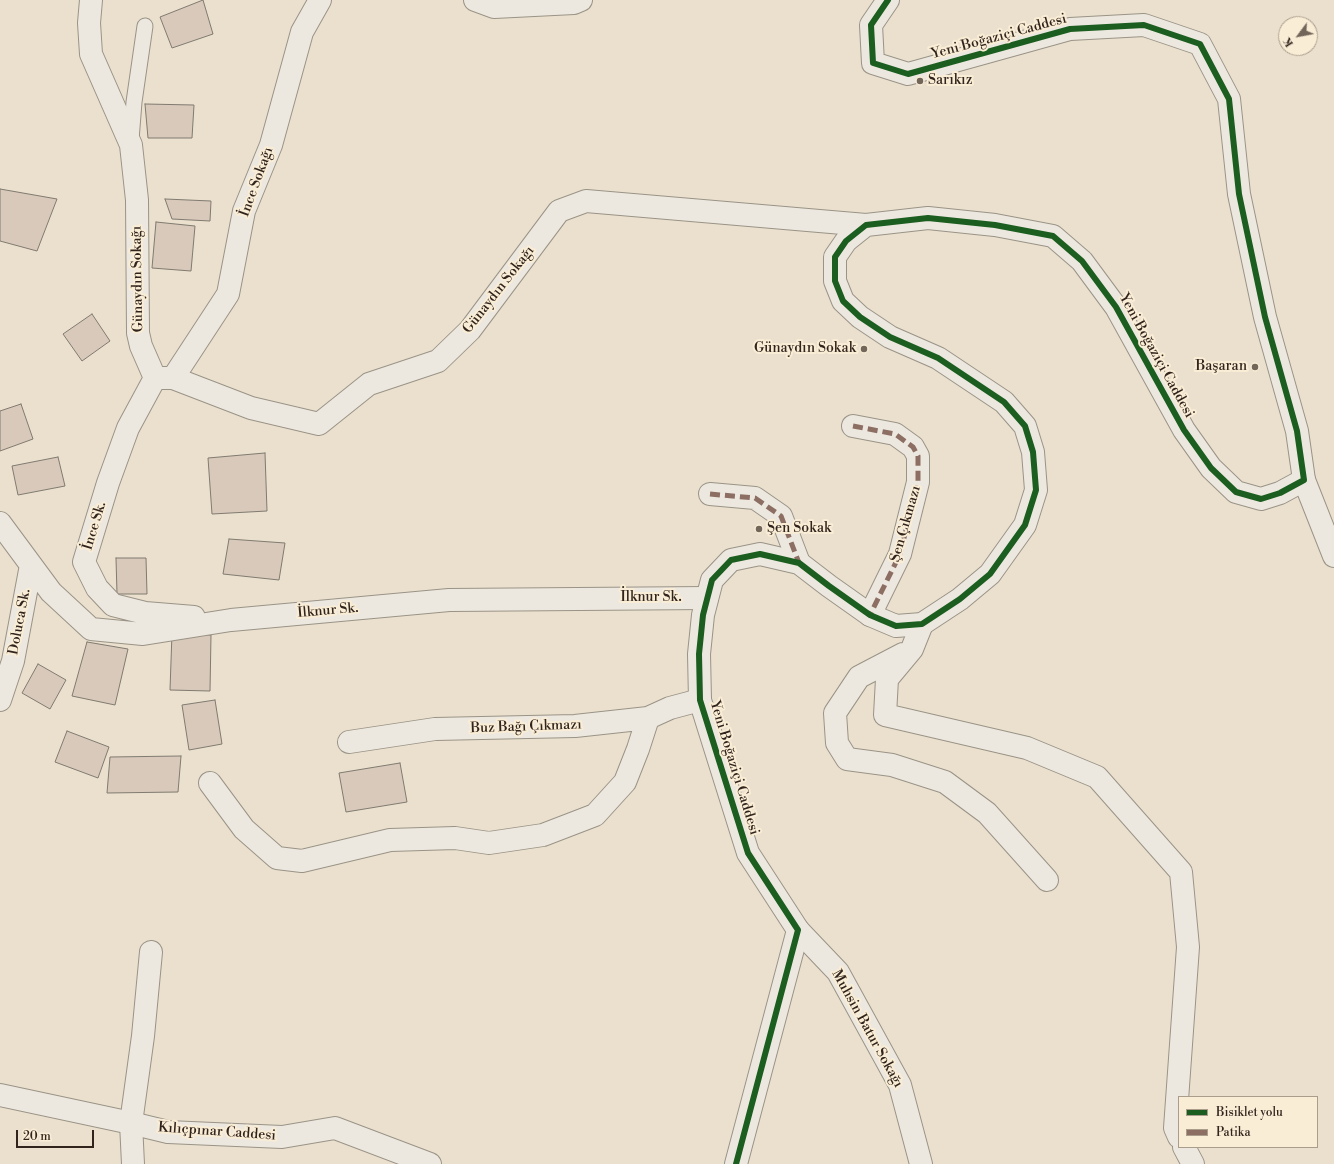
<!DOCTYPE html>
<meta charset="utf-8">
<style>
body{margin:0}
#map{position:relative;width:1334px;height:1164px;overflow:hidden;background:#eae0cd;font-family:"Libre Bodoni",serif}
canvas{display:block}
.legend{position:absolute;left:1178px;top:1096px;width:140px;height:52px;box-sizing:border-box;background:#faedd6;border:1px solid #aa9d8c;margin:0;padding:5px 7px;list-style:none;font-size:12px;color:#31241c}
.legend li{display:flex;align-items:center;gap:8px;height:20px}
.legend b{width:20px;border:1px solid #aa9d8c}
.north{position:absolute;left:1278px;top:16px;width:40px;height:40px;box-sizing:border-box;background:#faedd6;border:1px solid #aa9d8c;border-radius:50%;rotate:238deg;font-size:11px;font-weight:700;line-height:16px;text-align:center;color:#31241c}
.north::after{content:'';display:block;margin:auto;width:14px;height:18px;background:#72665a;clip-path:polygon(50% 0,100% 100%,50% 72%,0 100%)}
.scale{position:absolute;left:16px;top:1130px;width:78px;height:18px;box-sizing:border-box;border:2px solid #31241c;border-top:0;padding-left:5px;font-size:12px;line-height:14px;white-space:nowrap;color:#31241c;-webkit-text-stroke:3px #faedd6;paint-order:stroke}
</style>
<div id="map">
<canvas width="1334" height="1164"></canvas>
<ul class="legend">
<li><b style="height:5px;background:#1b5e20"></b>Bisiklet yolu</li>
<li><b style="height:5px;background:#8d6e63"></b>Patika</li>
</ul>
<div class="north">K</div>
<div class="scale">20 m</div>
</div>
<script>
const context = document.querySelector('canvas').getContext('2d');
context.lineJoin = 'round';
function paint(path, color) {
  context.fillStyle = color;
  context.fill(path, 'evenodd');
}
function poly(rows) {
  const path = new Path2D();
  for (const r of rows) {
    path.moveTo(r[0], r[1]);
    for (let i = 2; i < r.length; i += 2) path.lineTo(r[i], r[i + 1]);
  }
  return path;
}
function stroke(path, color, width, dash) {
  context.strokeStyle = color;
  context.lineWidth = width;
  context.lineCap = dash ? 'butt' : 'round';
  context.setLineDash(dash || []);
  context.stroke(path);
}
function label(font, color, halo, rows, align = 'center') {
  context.font = font + ' "Libre Bodoni",serif';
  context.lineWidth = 4;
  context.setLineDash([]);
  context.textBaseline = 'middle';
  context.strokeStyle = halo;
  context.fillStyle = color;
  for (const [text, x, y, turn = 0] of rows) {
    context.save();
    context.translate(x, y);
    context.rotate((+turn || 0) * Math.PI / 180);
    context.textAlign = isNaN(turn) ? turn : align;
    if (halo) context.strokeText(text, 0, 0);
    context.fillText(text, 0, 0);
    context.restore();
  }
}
const building = poly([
 [203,0,213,34,172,48,160,17,203,0],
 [145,104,194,105,192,138,148,138,145,104],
 [0,189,57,199,37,251,0,241,0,189],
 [165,199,211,201,210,221,172,219,165,199],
 [156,222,195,226,191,271,152,268,156,222],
 [92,314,110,341,82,361,63,334,92,314],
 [21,404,33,439,0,451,0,411,21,404],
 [265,453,267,511,212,514,208,458,265,453],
 [58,457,65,486,18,495,12,466,58,457],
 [229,539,285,543,279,580,223,574,229,539],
 [116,558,146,558,147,594,117,594,116,558],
 [172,633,211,635,210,691,170,690,172,633],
 [87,642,128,649,115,705,72,696,87,642],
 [38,664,66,680,50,709,22,693,38,664],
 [215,700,222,744,189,750,182,705,215,700],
 [67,731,109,747,98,778,55,762,67,731],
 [181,756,178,792,107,793,110,757,181,756],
 [400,763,407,802,346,812,339,773,400,763]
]);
const service = poly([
 [131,140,134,102,145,26]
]);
const minor = poly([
 [91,0,89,23,91,54,131,145,137,200,138,333,141,346,155,378],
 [475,0,494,7,574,3,581,0],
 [155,378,173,378,251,408,319,424,369,384,438,361,470,330,559,211,586,201,866,225],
 [155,378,128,428,108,483,84,562,97,588,113,605,145,613,194,617],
 [173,378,228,294,244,211,271,145,302,32,320,0],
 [853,426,895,434,913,447,918,456,918,482,900,554,870,615],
 [1304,480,1334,556],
 [710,494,755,498,781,516,799,563],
 [0,523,51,592,91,629,143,634,231,620,449,600,707,598],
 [922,624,912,649,887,679,885,715,1027,748,1097,777,1181,872,1188,947,1175,1128,1179,1137],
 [903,654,859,677,835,713,837,743,847,759,892,765,945,782,987,813,1047,880],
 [0,700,13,661,31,565],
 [349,742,435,729,575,726,648,718,670,708,700,700],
 [210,783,244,829,277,858,302,861,390,840,455,838,489,843,543,835,595,815,625,782,638,749,648,718],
 [798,930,838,972,900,1085,921,1164],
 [1184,1147,1193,1164],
 [133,1164,131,1123,143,1036,151,952]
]);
const tertiary = poly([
 [0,1095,131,1123,168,1132,282,1137,335,1128,430,1164],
 [736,1164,798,930,748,853,700,700,699,654,703,615,712,580,731,560,760,554,799,563,829,586,870,615,896,626,922,624,960,599,990,574,1025,525,1036,490,1033,452,1025,426,1004,402,938,358,890,337,860,317,843,301,835,281,835,257,846,241,866,225,928,218,995,225,1053,236,1082,261,1116,307,1184,430,1211,468,1236,492,1261,499,1280,493,1304,480,1297,431,1265,317,1239,194,1229,99,1200,44,1144,25,1070,29,908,74,873,63,871,25,888,0]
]);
const quiet = poly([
 [853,426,895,434,913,447,918,456,918,482,900,554,870,615],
 [710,494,755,498,781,516,799,563]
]);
const cycleway = poly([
 [736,1164,798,930,748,853,700,700,699,654,703,615,712,580,731,560,760,554,799,563,829,586,870,615,896,626,922,624,960,599,990,574,1025,525,1036,490,1033,452,1025,426,1004,402,938,358,890,337,860,317,843,301,835,281,835,257,846,241,866,225,928,218,995,225,1053,236,1082,261,1116,307,1184,430,1211,468,1236,492,1261,499,1280,493,1304,480,1297,431,1265,317,1239,194,1229,99,1200,44,1144,25,1070,29,908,74,873,63,871,25,888,0]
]);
const markers = [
 [920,81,4,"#72665a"],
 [864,349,4,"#72665a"],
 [1255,367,4,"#72665a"],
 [759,529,4,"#72665a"]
];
const streetNames = [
 ["Yeni Boğaziçi Caddesi",999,37,-15],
 ["İnce Sokağı",257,182,-70],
 ["Günaydın Sokağı",138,279,-91],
 ["Günaydın Sokağı",499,290,-52],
 ["Yeni Boğaziçi Caddesi",1156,356,61],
 ["Şen Çıkmazı",906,524,-74],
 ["İnce Sk.",95,526,-73],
 ["İlknur Sk.",651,598],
 ["İlknur Sk.",328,611,-5],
 ["Doluca Sk.",20,622,-79],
 ["Buz Bağı Çıkmazı",526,727,-2],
 ["Yeni Boğaziçi Caddesi",734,768,73],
 ["Muhsin Batur Sokağı",867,1029,61],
 ["Kılıçpınar Caddesi",217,1132,4]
];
const poiNames = [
 ["Sarıkız",928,81],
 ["Günaydın Sokak",856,349,"right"],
 ["Başaran",1247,367,"right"],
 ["Şen Sokak",767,529]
];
paint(building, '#d8c9bb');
stroke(building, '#807a70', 1);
stroke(service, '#9a9387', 17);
stroke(minor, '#9a9387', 24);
stroke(tertiary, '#9a9387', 24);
stroke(service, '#ede8df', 15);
stroke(minor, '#ede8df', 22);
stroke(tertiary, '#ede8df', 22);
stroke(quiet, '#8d6e63', 5, [10, 5]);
stroke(cycleway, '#1b5e20', 6);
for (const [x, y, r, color] of markers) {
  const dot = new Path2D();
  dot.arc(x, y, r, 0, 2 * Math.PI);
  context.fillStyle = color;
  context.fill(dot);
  stroke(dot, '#faedd6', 1.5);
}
label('14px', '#31241c', '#faedd6', streetNames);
label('14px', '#31241c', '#faedd6', poiNames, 'left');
</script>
